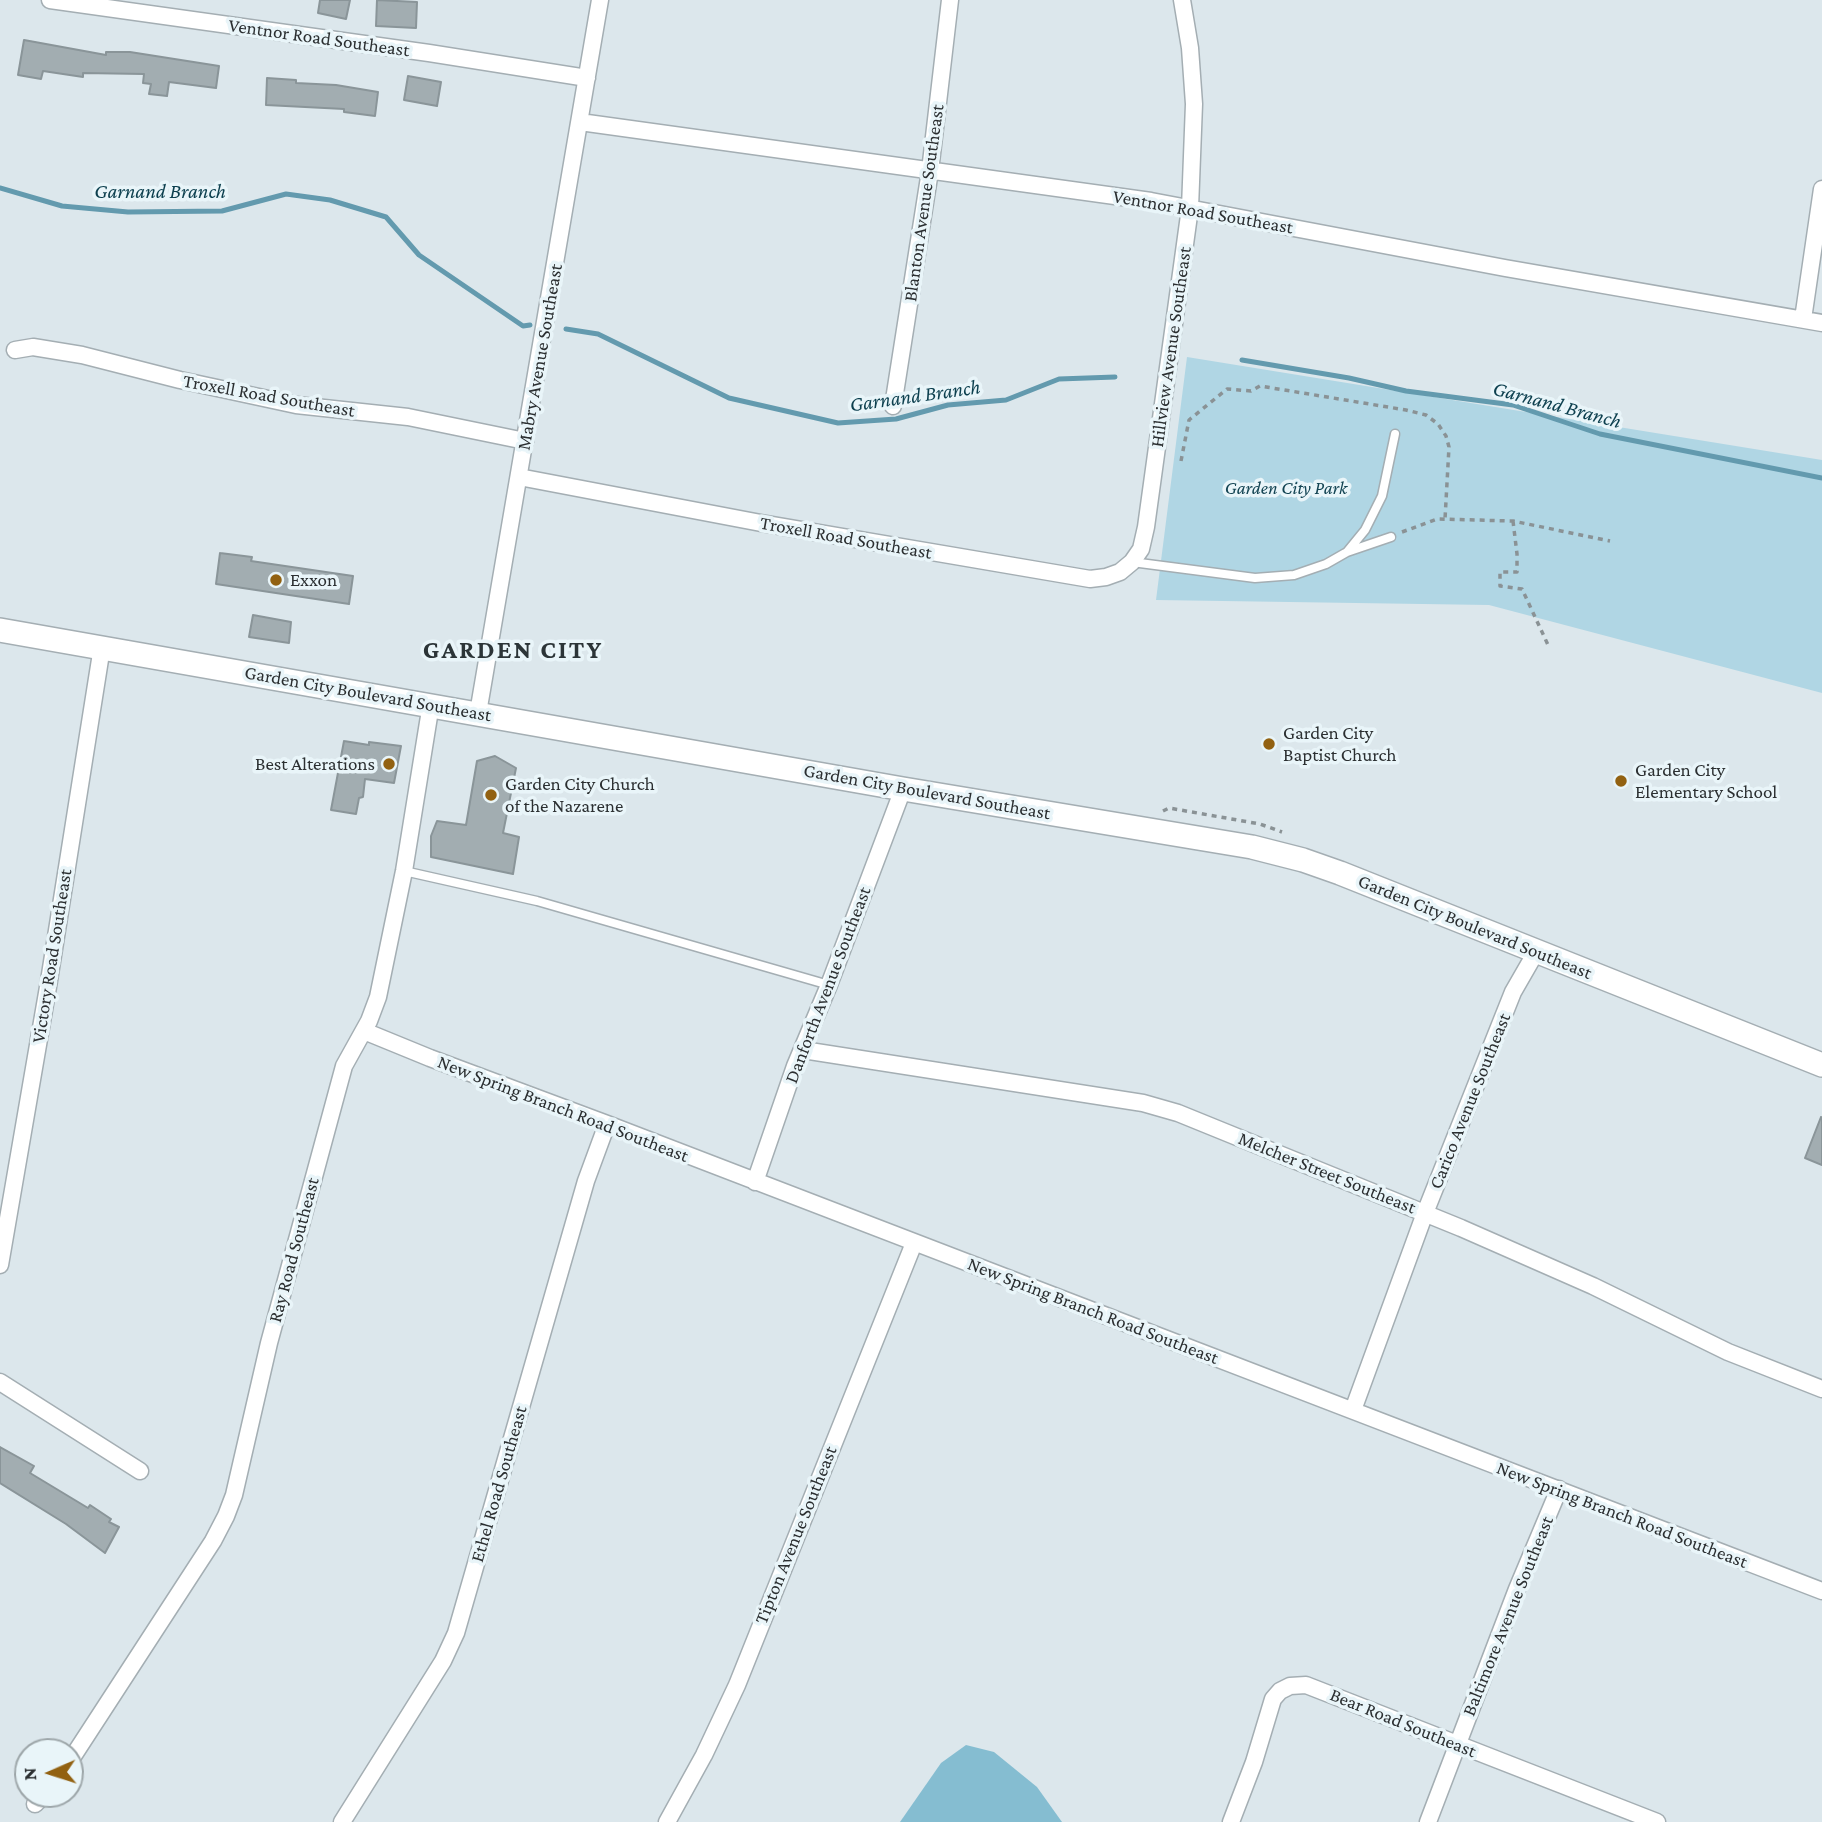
<!DOCTYPE html>
<style>
body{margin:0}
#map{position:relative;width:1822px;height:1822px;overflow:hidden;background:#dce7ec;font-family:"Crimson Pro",serif}
canvas{display:block}
.north{position:absolute;left:14px;top:1738px;width:70px;height:70px;box-sizing:border-box;background:#e9f5f9;border:2px solid #9da6a9;border-radius:50%;rotate:267deg;font-size:19px;font-weight:700;line-height:28px;text-align:center;color:#2b2f31}
.north::after{content:'';display:block;margin:auto;width:24px;height:32px;background:#926111;clip-path:polygon(50% 0,100% 100%,50% 72%,0 100%)}
</style>
<div id="map">
<canvas width="1822" height="1822"></canvas>
<div class="north">N</div>
</div>
<script>
const context = document.querySelector('canvas').getContext('2d');
context.lineJoin = 'round';
function paint(path, color) {
  context.fillStyle = color;
  context.fill(path, 'evenodd');
}
function poly(rows) {
  const path = new Path2D();
  for (const r of rows) {
    path.moveTo(r[0], r[1]);
    for (let i = 2; i < r.length; i += 2) path.lineTo(r[i], r[i + 1]);
  }
  return path;
}
function stroke(path, color, width, dash) {
  context.strokeStyle = color;
  context.lineWidth = width;
  context.lineCap = dash ? 'butt' : 'round';
  context.setLineDash(dash || []);
  context.stroke(path);
}
function label(font, color, halo, rows, align = 'center') {
  context.font = font + ' "Crimson Pro",serif';
  context.lineWidth = 7;
  context.setLineDash([]);
  context.textBaseline = 'middle';
  context.strokeStyle = halo;
  context.fillStyle = color;
  for (const [text, x, y, turn = 0] of rows) {
    context.save();
    context.translate(x, y);
    context.rotate((+turn || 0) * Math.PI / 180);
    context.textAlign = isNaN(turn) ? turn : align;
    if (halo) context.strokeText(text, 0, 0);
    context.fillText(text, 0, 0);
    context.restore();
  }
}
const green = poly([
 [1187,357,1822,460,1822,693,1489,605,1156,600]
]);
const forest = poly([
 [966,1745,994,1752,1037,1787,1062,1822,900,1822,941,1763]
]);
const stream = poly([
 [0,188,62,206,128,212,222,211,286,194,330,200,386,217,419,255,523,326,530,325],
 [566,329,598,334,729,398,838,423,896,419,948,405,1006,400,1059,379,1115,377],
 [1242,360,1349,378,1406,391,1513,405,1600,434,1822,478]
]);
const building = poly([
 [320,0,350,0,346,19,318,13,320,0],
 [377,0,417,2,416,28,376,26,377,0],
 [24,40,106,55,106,52,130,52,219,66,216,88,169,82,167,96,149,94,151,84,143,83,144,74,83,73,83,77,43,71,41,79,18,75,24,40],
 [408,76,441,82,437,106,404,100,408,76],
 [267,78,296,80,296,83,336,85,378,92,375,116,344,112,344,109,266,105,267,78],
 [220,553,252,557,251,561,353,576,349,604,216,584,220,553],
 [253,615,291,622,289,643,249,637,253,615],
 [344,741,369,745,369,742,401,746,394,783,365,779,363,797,359,798,356,814,331,810,344,741],
 [495,756,516,768,503,833,519,837,513,874,431,857,431,836,437,821,466,825,477,761,495,756],
 [1821,1117,1822,1118,1822,1165,1805,1158,1821,1117],
 [0,1447,34,1466,30,1473,88,1508,90,1505,111,1519,109,1522,119,1527,105,1553,66,1524,0,1483,0,1447]
]);
const path = poly([
 [1181,461,1189,420,1227,389,1251,391,1260,386,1406,410,1426,415,1438,424,1446,436,1449,447,1445,519],
 [1513,521,1517,554,1517,572,1500,572,1500,586,1522,589,1549,647],
 [1402,532,1437,519,1513,521,1610,541],
 [1163,811,1169,808,1260,824,1282,832]
]);
const lane = poly([
 [1347,552,1391,537],
 [1132,562,1255,578,1294,575,1326,564,1347,552,1365,530,1382,496,1395,434],
 [404,871,537,901,829,985]
]);
const street = poly([
 [50,0,429,53,587,78],
 [580,122,1151,201,1505,268,1822,323],
 [1803,319,1822,189],
 [15,350,33,347,82,355,180,380,296,405,408,417,525,441],
 [893,406,930,171,950,0],
 [519,477,761,523,1090,579,1106,577,1120,572,1132,562,1141,549,1146,527,1190,208,1194,104,1190,48,1182,0],
 [478,713,600,0],
 [364,1031,430,1058,607,1124,1822,1591],
 [803,1050,1143,1103,1178,1113,1461,1228,1593,1286,1728,1352,1822,1389],
 [755,1182,795,1066,829,985,903,789],
 [0,1265,48,987,102,647],
 [0,1382,140,1471],
 [1353,1410,1425,1213,1513,992,1536,952],
 [70,1761,213,1541,226,1516,234,1495,269,1343,344,1066,369,1021,378,997,404,871,431,704],
 [35,1804,45,1794],
 [342,1822,443,1661,456,1633,586,1181,607,1124],
 [667,1822,704,1755,737,1685,914,1243],
 [1231,1822,1254,1762,1273,1699,1280,1691,1290,1686,1306,1685,1657,1822],
 [1428,1822,1517,1589,1559,1489]
]);
const secondary = poly([
 [0,630,903,789,1252,847,1303,860,1340,873,1822,1065]
]);
const markers = [
 [276,580,7,"#926111"],
 [1269,744,7,"#926111"],
 [389,764,7,"#926111"],
 [1621,781,7,"#926111"],
 [491,795,7,"#926111"]
];
const streetNames = [
 ["Ventnor Road Southeast",319,38,8],
 ["Blanton Avenue Southeast",924,203,-82],
 ["Ventnor Road Southeast",1203,212,10],
 ["Hillview Avenue Southeast",1171,347,-82],
 ["Mabry Avenue Southeast",540,357,-80],
 ["Troxell Road Southeast",269,396,10],
 ["Troxell Road Southeast",846,538,10],
 ["Garden City Boulevard Southeast",368,694,10],
 ["Garden City Boulevard Southeast",927,792,10],
 ["Garden City Boulevard Southeast",1475,927,22],
 ["Victory Road Southeast",52,956,-81],
 ["Danforth Avenue Southeast",828,985,-69],
 ["Carico Avenue Southeast",1470,1101,-68],
 ["New Spring Branch Road Southeast",563,1109,21],
 ["Melcher Street Southeast",1327,1173,22],
 ["Ray Road Southeast",294,1250,-75],
 ["New Spring Branch Road Southeast",1093,1311,21],
 ["Ethel Road Southeast",499,1484,-74],
 ["New Spring Branch Road Southeast",1622,1515,21],
 ["Tipton Avenue Southeast",796,1535,-68],
 ["Baltimore Avenue Southeast",1508,1616,-68],
 ["Bear Road Southeast",1403,1723,22]
];
const parkNames = [
 ["Garden City Park",1286,488]
];
const poiNames = [
 ["Exxon",290,580],
 ["Garden City",1283,733],
 ["Baptist Church",1283,755],
 ["Best Alterations",375,764,"right"],
 ["Garden City",1635,770],
 ["Elementary School",1635,792],
 ["Garden City Church",505,784],
 ["of the Nazarene",505,806]
];
const waterNames = [
 ["Garnand Branch",160,192],
 ["Garnand Branch",915,396,-8],
 ["Garnand Branch",1557,405,15]
];
const districtNames = [
 ["GARDEN CITY",513,650]
];
paint(green, '#b0d6e4');
paint(forest, '#85bdd1');
stroke(stream, '#639aae', 5);
paint(building, '#a2adb1');
stroke(building, '#8a9599', 2);
stroke(lane, '#a4aeb3', 11);
stroke(street, '#a4aeb3', 19);
stroke(secondary, '#a4aeb3', 26);
stroke(path, '#8a9295', 3.5, [5, 5]);
stroke(lane, '#fff', 8);
stroke(street, '#fff', 16);
stroke(secondary, '#fff', 23);
for (const [x, y, r, color] of markers) {
  const dot = new Path2D();
  dot.arc(x, y, r, 0, 2 * Math.PI);
  context.fillStyle = color;
  context.fill(dot);
  stroke(dot, '#e9f5f9', 2.5);
}
label('19px', '#2b2f31', '#e9f5f9', streetNames);
label('italic 19px', '#134453', '#e9f5f9', parkNames);
label('19px', '#2b2f31', '#e9f5f9', poiNames, 'left');
label('italic 21px', '#0c3f4e', '#e9f5f9', waterNames);
context.letterSpacing = '2px';
label('bold 26px', '#2c3538', '#e9f5f9', districtNames);
context.letterSpacing = '0px';
</script>
